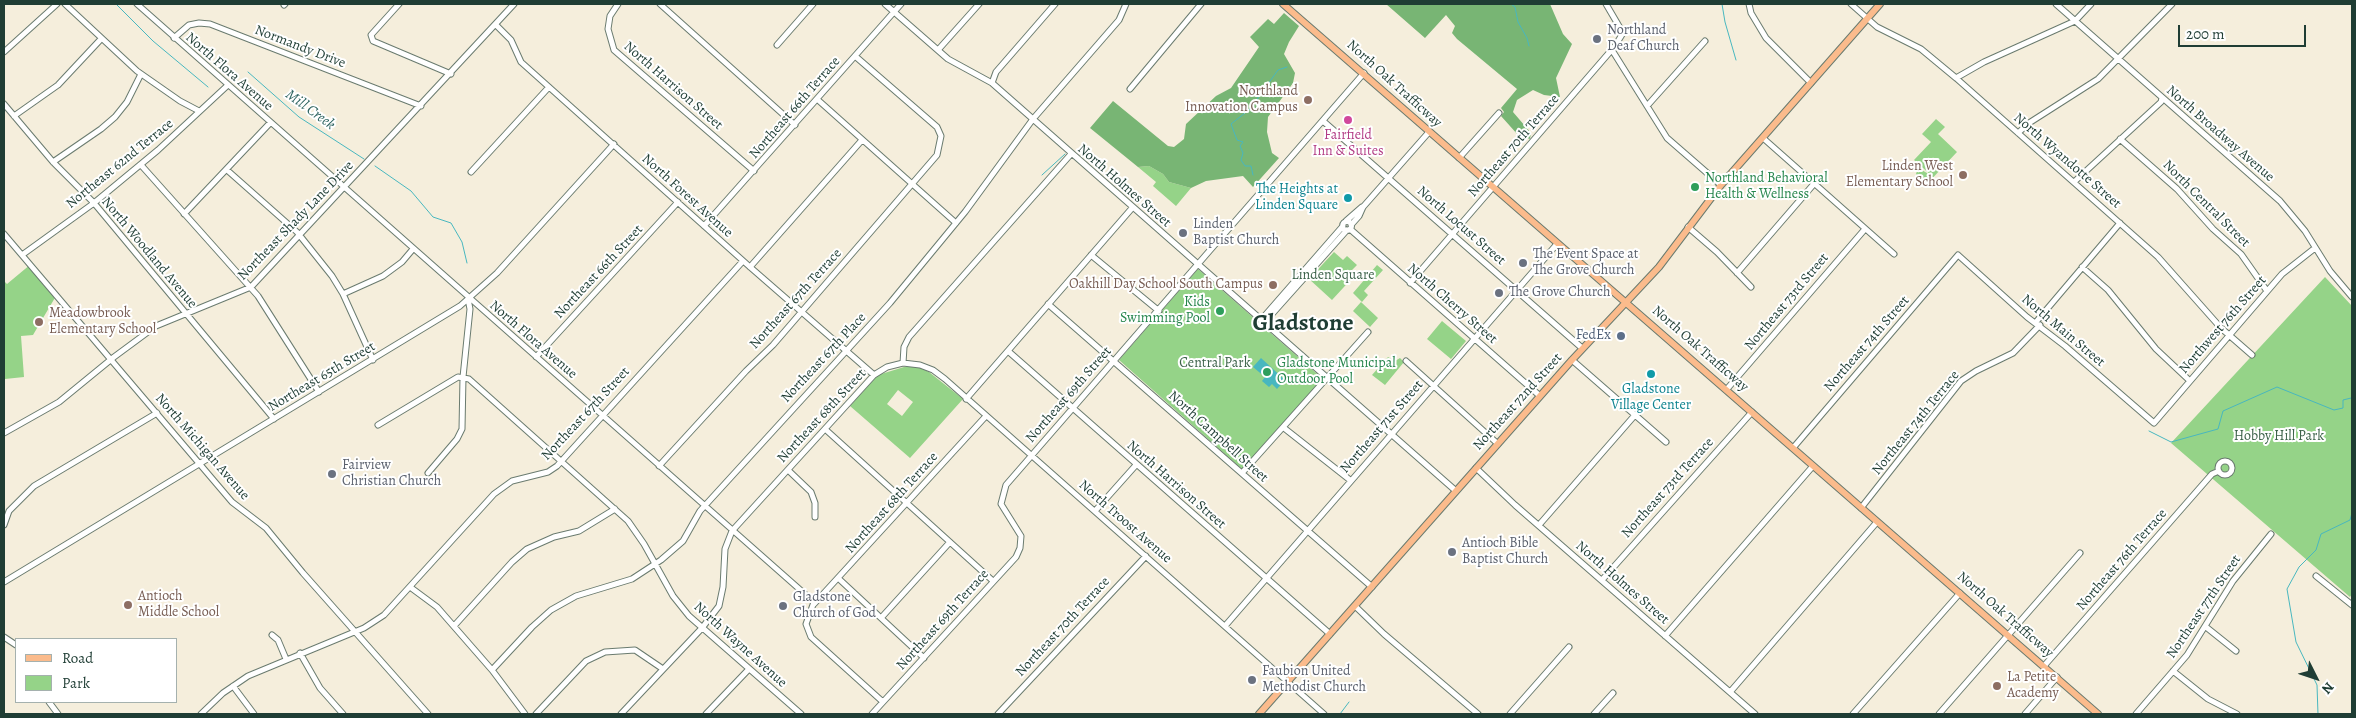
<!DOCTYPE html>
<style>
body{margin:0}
#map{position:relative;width:2356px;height:718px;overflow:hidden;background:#f5eedc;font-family:Alegreya,serif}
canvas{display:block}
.frame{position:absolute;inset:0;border:5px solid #1f3d34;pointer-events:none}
.legend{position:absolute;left:15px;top:638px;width:162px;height:65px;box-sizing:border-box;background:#fff;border:1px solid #a5b1ae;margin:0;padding:6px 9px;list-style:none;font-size:15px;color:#1f3d34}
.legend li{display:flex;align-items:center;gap:10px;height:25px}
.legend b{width:25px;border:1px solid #a5b1ae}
.north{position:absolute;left:2291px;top:653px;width:50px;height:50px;-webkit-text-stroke:4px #fff;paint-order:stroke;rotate:131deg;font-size:14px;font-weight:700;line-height:20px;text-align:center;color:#1f3d34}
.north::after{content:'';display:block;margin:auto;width:18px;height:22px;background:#1f3d34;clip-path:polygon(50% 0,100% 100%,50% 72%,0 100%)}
.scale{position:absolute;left:2178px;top:25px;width:128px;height:22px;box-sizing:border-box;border:2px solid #1f3d34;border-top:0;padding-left:6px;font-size:15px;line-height:18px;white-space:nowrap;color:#1f3d34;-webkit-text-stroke:4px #fff;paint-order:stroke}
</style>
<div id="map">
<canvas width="2356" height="718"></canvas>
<div class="frame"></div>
<ul class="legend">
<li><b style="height:6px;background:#fbbb8c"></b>Road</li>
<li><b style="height:14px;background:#95d388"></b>Park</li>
</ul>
<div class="north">N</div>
<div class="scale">200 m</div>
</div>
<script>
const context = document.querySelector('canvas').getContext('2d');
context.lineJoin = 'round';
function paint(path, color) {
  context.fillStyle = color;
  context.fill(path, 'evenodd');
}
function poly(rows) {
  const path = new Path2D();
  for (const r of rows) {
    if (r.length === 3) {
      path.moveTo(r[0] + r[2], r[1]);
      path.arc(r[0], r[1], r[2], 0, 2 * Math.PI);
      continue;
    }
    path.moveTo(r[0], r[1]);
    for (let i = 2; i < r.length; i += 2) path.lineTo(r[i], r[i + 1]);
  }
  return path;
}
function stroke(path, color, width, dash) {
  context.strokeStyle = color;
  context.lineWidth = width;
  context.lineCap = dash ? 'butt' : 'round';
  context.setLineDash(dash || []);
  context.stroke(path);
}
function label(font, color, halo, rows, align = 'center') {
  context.font = font + ' Alegreya,serif';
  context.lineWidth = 4;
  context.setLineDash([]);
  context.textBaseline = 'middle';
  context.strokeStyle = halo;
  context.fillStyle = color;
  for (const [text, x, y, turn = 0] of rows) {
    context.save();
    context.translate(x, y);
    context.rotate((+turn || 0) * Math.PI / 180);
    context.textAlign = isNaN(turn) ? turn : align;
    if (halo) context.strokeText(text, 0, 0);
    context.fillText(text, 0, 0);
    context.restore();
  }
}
const green = poly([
 [1936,119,1945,127,1938,134,1957,152,1927,184,1917,177,1916,173,1920,169,1932,176,1914,160,1931,142,1922,134],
 [1149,166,1163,174,1169,182,1191,188,1176,206,1153,186,1156,182,1138,167],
 [1334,252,1343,260,1347,256,1357,265,1351,271,1355,275,1332,300,1309,279],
 [31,264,56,296,33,335,21,336,24,377,5,379,4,281,7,284],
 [1377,265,1383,270,1364,291,1368,295,1362,302,1353,293],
 [1198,269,1323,379,1243,470,1119,360],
 [2325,277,2352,306,2352,594,2350,597,2171,443],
 [1361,302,1378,318,1370,327,1353,311],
 [1442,321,1466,341,1451,359,1427,339],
 [1388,357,1395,361,1400,358,1404,362,1385,385,1372,375],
 [904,367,918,367,929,372,963,399,910,458,850,406,878,375],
 [898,390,913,402,902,416,887,404]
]);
const forest = poly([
 [1386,4,1550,4,1563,34,1572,44,1556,78,1560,97,1544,95,1533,90,1517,100,1513,112,1531,133,1530,139,1518,135,1501,116,1504,112,1501,108,1517,89,1457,39,1452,33,1455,26,1446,15,1425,38],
 [1284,13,1299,26,1289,42,1284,54,1295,73,1293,83,1268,117,1267,132,1272,153,1279,158,1253,187,1243,176,1206,181,1191,188,1169,182,1163,174,1149,166,1138,167,1090,128,1113,101,1168,146,1174,147,1184,139,1186,124,1216,96,1231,88,1259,47,1250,37,1268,19,1274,24]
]);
const water = poly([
 [1261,358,1285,380,1277,389,1272,384,1269,387,1262,381,1265,377,1253,367]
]);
const stream = poly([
 [116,4,153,41,208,87],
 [1511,4,1515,7,1518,22,1527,38,1529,46],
 [1722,4,1725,22,1736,60],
 [248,72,299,117,364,159],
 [375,166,411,191,433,217,451,223,462,242,467,263],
 [1042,175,1065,154],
 [1253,175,1251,166,1245,166,1241,160,1243,153,1240,146,1243,142,1237,140,1231,124,1250,109,1278,70,1287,67],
 [2149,431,2171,442,2218,429,2223,411,2277,387,2334,410,2343,408,2343,400,2351,398,2352,400],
 [1340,714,1349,702],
 [2318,714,2317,685,2296,642,2287,589,2299,567,2316,550,2321,534,2350,520,2352,513]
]);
const minor = poly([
 [65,4,137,71,180,101,199,111],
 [137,4,814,602,806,624,811,637,883,702],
 [399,4,371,35,373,41,451,74],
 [618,4,610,16,608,29,614,50,754,171],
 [660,4,795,125],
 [885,4,948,59,992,83,1456,491],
 [1749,4,1751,13,1766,38,1811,83],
 [1851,4,1877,27,1921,49,1956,78,2158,257,2221,328,2252,355],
 [2056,4,2280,201,2305,231,2330,271,2352,297],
 [284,5,285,4],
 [496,25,511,40,521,62,750,267,874,375],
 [174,38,189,25,199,23,210,24,421,106],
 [777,45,813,4],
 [938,50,979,4],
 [1612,50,1667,138,1721,185],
 [4,52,57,4],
 [1956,78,1984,62,2075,21,2091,4],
 [992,83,996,72,1055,4],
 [1130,89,1201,4],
 [818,100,956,223],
 [4,104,53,162,94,203,274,419],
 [1647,106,1705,41],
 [14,116,58,85,101,39],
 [1323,121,1582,348],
 [2018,133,2029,123,2098,79,2172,4],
 [1763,138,1894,254],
 [2120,139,2177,189,2213,229,2241,254,2267,291],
 [1459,158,1499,113],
 [53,162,101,129,115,117,127,102,141,74],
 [141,165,258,296,319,392],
 [227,170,297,232,332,276,343,294,373,360],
 [471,172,549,87],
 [2074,182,2161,102,2162,98],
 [184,214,270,123],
 [1346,221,1362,207],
 [1347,226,4.5],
 [1351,225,1359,216,1363,207,1429,132],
 [704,226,901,4],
 [1688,227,1717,252,1751,287],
 [1350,229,1540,396],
 [4,234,232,502,266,528,303,573,428,714],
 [22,255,94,203,158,150,228,85],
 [1091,255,1159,311],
 [750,267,862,140],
 [2082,267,2108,290,2156,349,2190,381],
 [1737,273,1813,185],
 [1410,283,1615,46,1623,33,1606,4],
 [343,294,383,276,402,262,413,249],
 [1048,304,1372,587],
 [1261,320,1343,226],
 [2036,322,2120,223],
 [1264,323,1347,230],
 [1008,351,1330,634],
 [536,357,678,202],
 [1572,360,1666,442],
 [1406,361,1498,444],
 [903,363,904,347,909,337,1071,154],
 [1727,389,1865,229],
 [966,399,1133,207],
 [378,425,458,377,469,379,628,521,644,544,673,596,689,616,801,714],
 [1284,428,1350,480],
 [825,429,993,581],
 [4,433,59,402,114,357,156,326,251,287,514,4],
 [1793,448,1958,255,2027,317,2065,346,2154,423,2282,274,2315,248],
 [2225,468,7],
 [659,466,746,371,773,345,937,155,941,136,937,127,855,56],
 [1476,468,1515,505,1755,714],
 [788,470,811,492,815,503,815,517],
 [428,473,457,439,462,429,463,377,470,309,468,299],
 [1242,473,1368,332],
 [1861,508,1961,381,1976,371,2013,353,2040,325],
 [1095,511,1136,465],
 [4,525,9,511,34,486,157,413],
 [1539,525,1635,415],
 [2316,576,2352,605],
 [838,578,924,658],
 [1602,580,1752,412],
 [4,582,460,306,497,273,614,144],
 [410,587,437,607,492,670,525,714],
 [814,604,986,416],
 [1355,606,1384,634,1478,714],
 [881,618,950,542],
 [454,626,512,562,527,549,554,537,579,531,615,509],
 [1225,626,1557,244],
 [2206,627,2236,651],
 [272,635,278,640,286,659],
 [1665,636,1813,466],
 [4,637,16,645],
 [300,653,320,688,343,714],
 [2044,666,2212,474,2219,471],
 [492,670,532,627,551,610,576,596,632,579,661,560,683,541,700,511,890,303,965,212,1033,119,1119,20,1126,4],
 [2173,671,2208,699,2237,714],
 [233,686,254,714],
 [1731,691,1877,522],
 [49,702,58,714],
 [201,714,223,693,248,676,364,628,384,615,494,494,512,481,548,472,557,466,743,261],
 [536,714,586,661,605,652,635,650,663,669],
 [621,714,702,628,719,606,723,587,725,549,732,531,874,375,887,367,903,363,920,365,933,370,945,379,1324,714],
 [706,714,749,669],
 [872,714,1016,557,1020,548,1021,536,1001,504,1006,485,1364,73],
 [998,714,1146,556],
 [1510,714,1569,647],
 [1594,714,1613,693],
 [1853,714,1960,593],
 [1939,714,2080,553],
 [2025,714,2057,677],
 [2136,714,2187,655,2233,581,2271,534]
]);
const major = poly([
 [1283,4,2098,714],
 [1259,714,1572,360,1659,267,1721,185,1880,4]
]);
const markers = [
 [1597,39,5,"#6b7280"],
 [1308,100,5,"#8d6e63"],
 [1348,120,5,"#d1479c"],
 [1963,175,5,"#8d6e63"],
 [1695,187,5,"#2e9e5b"],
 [1348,198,5,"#0f9aa8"],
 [1183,233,5,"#6b7280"],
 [1523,263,5,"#6b7280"],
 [1273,285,5,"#8d6e63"],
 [1499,293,5,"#6b7280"],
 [1220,311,5,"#2e9e5b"],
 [39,322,5,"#8d6e63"],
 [1621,336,5,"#5c6f8a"],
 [1267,372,5,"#2e9e5b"],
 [1651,374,5,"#0f9aa8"],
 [332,474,5,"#6b7280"],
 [1452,552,5,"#6b7280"],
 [128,605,5,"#8d6e63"],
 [783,606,5,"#6b7280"],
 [1252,680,5,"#6b7280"],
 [1997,686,5,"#8d6e63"]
];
const worshipNames = [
 ["Northland",1607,31],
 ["Deaf Church",1607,47],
 ["Linden",1193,225],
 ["Baptist Church",1193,241],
 ["The Event Space at",1533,255],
 ["The Grove Church",1533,271],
 ["The Grove Church",1509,293],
 ["Fairview",342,466],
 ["Christian Church",342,482],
 ["Antioch Bible",1462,544],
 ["Baptist Church",1462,560],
 ["Gladstone",793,598],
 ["Church of God",793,614],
 ["Faubion United",1262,672],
 ["Methodist Church",1262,688]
];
const streetNames = [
 ["Normandy Drive",300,47,21],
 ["North Flora Avenue",229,72,41],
 ["North Oak Trafficway",1394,84,42],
 ["North Harrison Street",673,86,41],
 ["Northeast 66th Terrace",795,108,-49],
 ["North Broadway Avenue",2220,134,41],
 ["Northeast 70th Terrace",1514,146,-49],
 ["North Wyandotte Street",2067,161,41],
 ["Northeast 62nd Terrace",120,164,-39],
 ["North Holmes Street",1124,186,41],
 ["North Forest Avenue",687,196,42],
 ["North Central Street",2206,204,45],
 ["Northeast Shady Lane Drive",296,221,-46],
 ["North Locust Street",1461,226,41],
 ["North Woodland Avenue",149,253,50],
 ["Northeast 66th Street",599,272,-47],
 ["Northeast 67th Terrace",796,299,-48],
 ["Northeast 73rd Street",1787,302,-50],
 ["North Cherry Street",1452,304,41],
 ["Northwest 76th Street",2223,325,-49],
 ["North Main Street",2063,331,40],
 ["North Flora Avenue",533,340,41],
 ["Northeast 74th Street",1867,344,-49],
 ["North Oak Trafficway",1700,349,41],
 ["Northeast 67th Place",824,358,-47],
 ["Northeast 65th Street",322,377,-31],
 ["Northeast 69th Street",1069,395,-49],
 ["Northeast 72nd Street",1518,402,-48],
 ["Northeast 67th Street",586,414,-47],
 ["Northeast 68th Street",822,416,-47],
 ["Northeast 74th Terrace",1916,423,-51],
 ["Northeast 71st Street",1382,427,-49],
 ["North Campbell Street",1218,437,42],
 ["North Michigan Avenue",202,447,49],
 ["North Harrison Street",1176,485,41],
 ["Northeast 73rd Terrace",1668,488,-48],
 ["Northeast 68th Terrace",892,503,-48],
 ["North Troost Avenue",1125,522,41],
 ["Northeast 76th Terrace",2122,560,-49],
 ["North Holmes Street",1622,583,41],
 ["Northeast 77th Street",2204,607,-56],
 ["North Oak Trafficway",2005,615,41],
 ["Northeast 69th Terrace",943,620,-48],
 ["Northeast 70th Terrace",1063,627,-47],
 ["North Wayne Avenue",740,645,42]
];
const educationNames = [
 ["Northland",1298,92],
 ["Innovation Campus",1298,108],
 ["Linden West",1953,167],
 ["Elementary School",1953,183],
 ["Oakhill Day School South Campus",1263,285],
 ["Meadowbrook",49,314,"left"],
 ["Elementary School",49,330,"left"],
 ["Antioch",138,597,"left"],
 ["Middle School",138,613,"left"],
 ["La Petite",2007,678,"left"],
 ["Academy",2007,694,"left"]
];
const hotelNames = [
 ["Fairfield",1348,136],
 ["Inn & Suites",1348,152]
];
const leisureNames = [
 ["Northland Behavioral",1705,179],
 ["Health & Wellness",1705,195],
 ["Kids",1210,303,"right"],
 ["Swimming Pool",1210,319,"right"],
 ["Gladstone Municipal",1277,364],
 ["Outdoor Pool",1277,380]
];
const cultureNames = [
 ["The Heights at",1338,190],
 ["Linden Square",1338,206],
 ["Gladstone",1651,390,"center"],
 ["Village Center",1651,406,"center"]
];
const parkNames = [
 ["Linden Square",1333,276],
 ["Central Park",1215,364],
 ["Hobby Hill Park",2279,437]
];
const serviceNames = [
 ["FedEx",1611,336]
];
const waterNames = [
 ["Mill Creek",310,110,36]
];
const townNames = [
 ["Gladstone",1303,324]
];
paint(green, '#95d388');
paint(forest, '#78b574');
paint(water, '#48b7bf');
stroke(stream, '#48b7bf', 1);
stroke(minor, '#6a7b6f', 7);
stroke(major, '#6a7b6f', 8);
stroke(minor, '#fff', 5);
stroke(major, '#fbbb8c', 6);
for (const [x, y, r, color] of markers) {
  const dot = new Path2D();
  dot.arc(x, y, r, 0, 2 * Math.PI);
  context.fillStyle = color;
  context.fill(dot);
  stroke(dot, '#fff', 2);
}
label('14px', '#5b616d', '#fff', worshipNames, 'left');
label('14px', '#1f3d34', '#fff', streetNames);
label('14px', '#785e54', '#fff', educationNames, 'right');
label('14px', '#b23c85', '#fff', hotelNames);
label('14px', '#27864d', '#fff', leisureNames, 'left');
label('14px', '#0d838f', '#fff', cultureNames, 'right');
label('14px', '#3c6249', '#fff', parkNames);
label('14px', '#4e5e75', '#fff', serviceNames, 'right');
label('italic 15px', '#2b625e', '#fff', waterNames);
label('bold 24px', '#1f3d34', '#fff', townNames);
</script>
